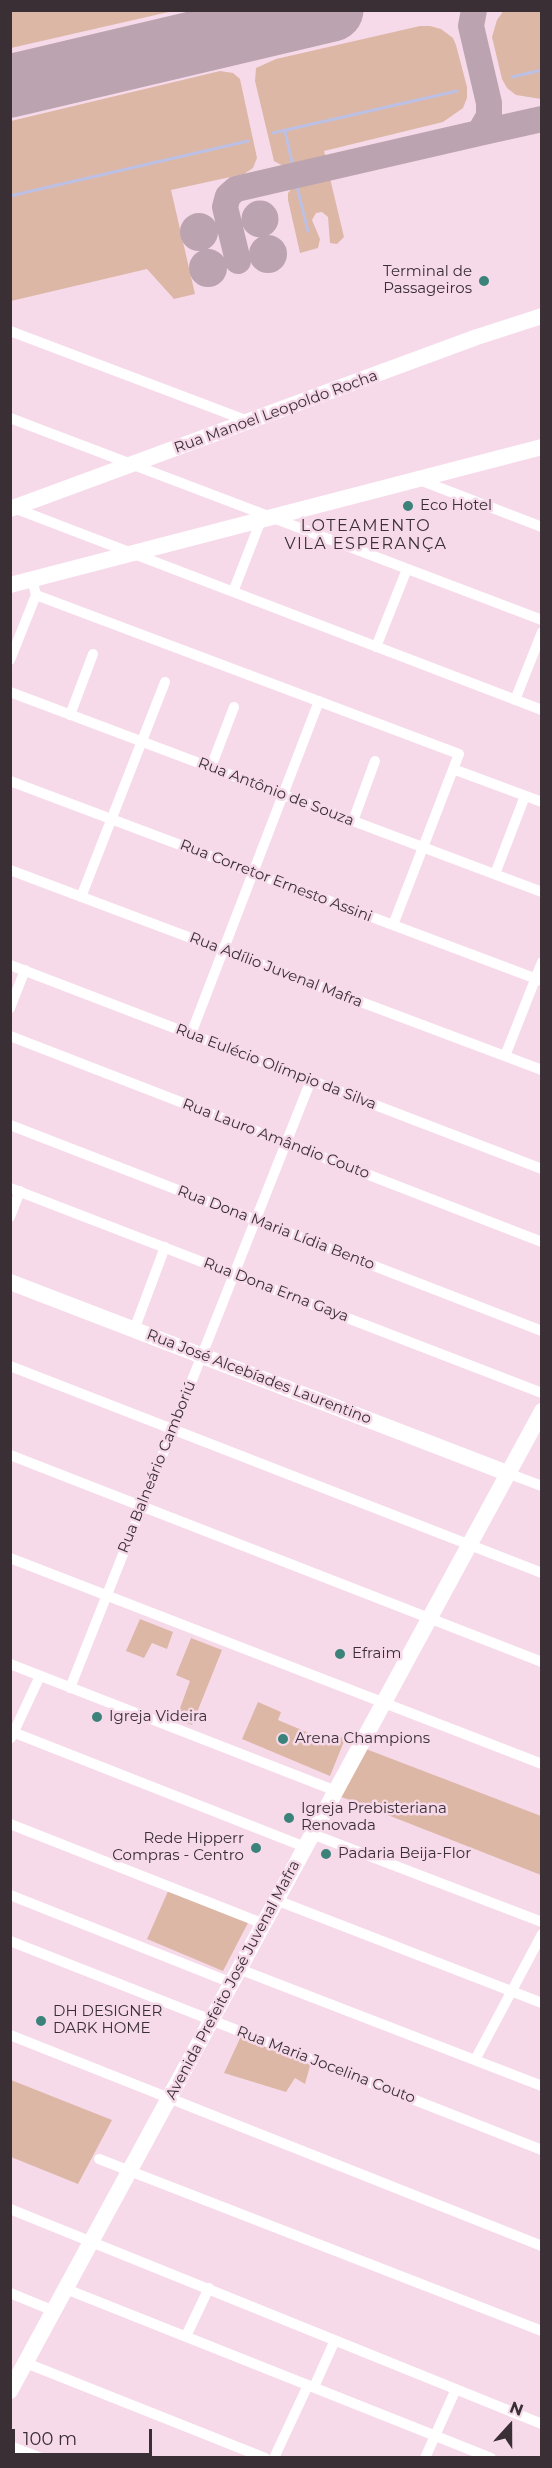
<!DOCTYPE html>
<meta charset="utf-8">
<style>
body{margin:0}
#map{position:relative;width:552px;height:2468px;overflow:hidden;background:#f7daea;font-family:Montserrat,sans-serif}
canvas{display:block}
.frame{position:absolute;inset:0;border:12px solid #3a2f35;pointer-events:none}
.north{position:absolute;left:480px;top:2396px;width:60px;height:60px;-webkit-text-stroke:4px #f7daea;paint-order:stroke;rotate:21deg;font-size:16px;font-weight:700;line-height:24px;text-align:center;color:#3a2f35}
.north::after{content:'';display:block;margin:auto;width:21px;height:27px;background:#3a2f35;clip-path:polygon(50% 0,100% 100%,50% 72%,0 100%)}
.scale{position:absolute;left:12px;top:2429px;width:140px;height:27px;box-sizing:border-box;border:3px solid #3a2f35;border-top:0;padding-left:8px;font-size:18px;line-height:21px;white-space:nowrap;color:#3a2f35;-webkit-text-stroke:4px #f7daea;paint-order:stroke}
</style>
<div id="map">
<canvas width="552" height="2468"></canvas>
<div class="frame"></div>
<div class="north">N</div>
<div class="scale">100 m</div>
</div>
<script>
const context = document.querySelector('canvas').getContext('2d');
context.lineJoin = 'round';
function paint(path, color) {
  context.fillStyle = color;
  context.fill(path, 'evenodd');
}
function poly(rows) {
  const path = new Path2D();
  for (const r of rows) {
    if (r.length === 3) {
      path.moveTo(r[0] + r[2], r[1]);
      path.arc(r[0], r[1], r[2], 0, 2 * Math.PI);
      continue;
    }
    path.moveTo(r[0], r[1]);
    for (let i = 2; i < r.length; i += 2) path.lineTo(r[i], r[i + 1]);
  }
  return path;
}
function stroke(path, color, width, dash) {
  context.strokeStyle = color;
  context.lineWidth = width;
  context.lineCap = dash ? 'butt' : 'round';
  context.setLineDash(dash || []);
  context.stroke(path);
}
function label(font, color, halo, rows, align = 'center') {
  context.font = font + ' Montserrat,sans-serif';
  context.lineWidth = 5;
  context.setLineDash([]);
  context.textBaseline = 'middle';
  context.strokeStyle = halo;
  context.fillStyle = color;
  for (const [text, x, y, turn = 0] of rows) {
    context.save();
    context.translate(x, y);
    context.rotate((+turn || 0) * Math.PI / 180);
    context.textAlign = isNaN(turn) ? turn : align;
    if (halo) context.strokeText(text, 0, 0);
    context.fillText(text, 0, 0);
    context.restore();
  }
}
const green = poly([
 [11,10,173,10,173,11,11,48],
 [504,10,541,11,541,99,516,95,507,88,502,79,492,37,497,20],
 [420,26,430,26,441,29,453,38,456,45,467,87,467,98,463,108,443,122,324,151,326,159,287,168,274,161,255,81,256,68,276,59],
 [220,71,233,73,240,79,257,158,253,168,244,174,171,190,195,294,174,299,147,269,11,301,11,121],
 [329,174,344,237,337,244,330,243,328,217,322,212,316,213,312,220,320,239,318,248,300,253,288,200,288,193,298,181],
 [140,1619,173,1632,167,1649,152,1643,144,1658,126,1651],
 [191,1638,222,1650,192,1725,176,1719,190,1681,176,1675],
 [258,1702,281,1712,278,1720,335,1744,339,1736,345,1739,330,1776,242,1739],
 [366,1749,541,1816,541,1875,339,1796],
 [169,1889,249,1921,223,1971,147,1939],
 [242,2034,311,2062,305,2084,295,2078,286,2092,224,2073],
 [11,2080,112,2120,78,2184,11,2157]
]);
const stream = poly([
 [512,77,542,70],
 [285,131,292,162],
 [273,133,457,91],
 [297,187,308,231],
 [10,196,248,141]
]);
const taxiway = poly([
 [474,10,471,26,489,103,489,116,479,133,542,119],
 [326,14,339,10],
 [260,219,5.5],
 [199,232,6],
 [268,254,6],
 [238,261,225,207,228,196,236,189,479,133],
 [208,268,6]
]);
const runway = poly([
 [10,86,332,10]
]);
const street = poly([
 [10,331,248,421],
 [10,418,542,620],
 [417,479,542,527],
 [14,508,542,710],
 [32,579,36,595,459,754,393,925],
 [233,592,261,520],
 [376,647,407,569],
 [10,660,36,595],
 [10,692,542,892],
 [515,700,542,632],
 [70,715,93,654],
 [211,767,234,707],
 [453,769,542,802],
 [10,781,542,981],
 [353,821,375,761],
 [10,870,542,1070],
 [495,874,525,796],
 [81,897,165,682],
 [10,965,542,1169],
 [10,1008,25,970],
 [191,1034,319,701],
 [10,1036,542,1242],
 [505,1056,542,962],
 [10,1125,542,1331],
 [10,1188,542,1393],
 [10,1217,20,1191],
 [134,1330,165,1247],
 [10,1366,542,1573],
 [10,1455,542,1662],
 [507,1473,542,1486],
 [10,1558,542,1764],
 [10,1664,336,1791],
 [70,1688,311,1080],
 [10,1731,305,1847],
 [11,1738,40,1676],
 [10,1824,264,1924],
 [312,1834,542,1922],
 [10,1895,232,1983],
 [276,1900,542,2003],
 [10,1941,542,2150],
 [239,1969,542,2086],
 [10,2035,542,2246],
 [475,2060,542,1934],
 [99,2159,542,2331],
 [10,2209,542,2424],
 [66,2289,491,2458],
 [10,2293,54,2311],
 [186,2336,209,2288],
 [26,2363,265,2458],
 [314,2387,335,2340],
 [10,2446,41,2458],
 [274,2458,308,2385],
 [425,2458,456,2389]
]);
const secondary = poly([
 [10,509,477,337,542,316],
 [10,585,542,447],
 [10,1282,507,1473],
 [10,2391,542,1411]
]);
const markers = [
 [484,281,6,"#3b827b"],
 [408,506,6,"#3b827b"],
 [340,1654,6,"#3b827b"],
 [97,1717,6,"#3b827b"],
 [283,1739,6,"#3b827b"],
 [289,1818,6,"#3b827b"],
 [256,1848,6,"#3b827b"],
 [326,1854,6,"#3b827b"],
 [41,2021,6,"#3b827b"]
];
const poiNames = [
 ["Terminal de",472,272,"right"],
 ["Passageiros",472,289,"right"],
 ["Eco Hotel",420,506],
 ["Efraim",352,1654],
 ["Igreja Videira",109,1717],
 ["Arena Champions",295,1739],
 ["Igreja Prebisteriana",301,1809],
 ["Renovada",301,1826],
 ["Rede Hipperr",244,1839,"right"],
 ["Compras - Centro",244,1856,"right"],
 ["Padaria Beija-Flor",338,1854],
 ["DH DESIGNER",53,2012],
 ["DARK HOME",53,2029]
];
const streetNames = [
 ["Rua Manoel Leopoldo Rocha",276,412,-20],
 ["Rua Antônio de Souza",276,792,21],
 ["Rua Corretor Ernesto Assini",276,881,21],
 ["Rua Adílio Juvenal Mafra",276,970,21],
 ["Rua Eulécio Olímpio da Silva",276,1067,21],
 ["Rua Lauro Amândio Couto",276,1139,21],
 ["Rua Dona Maria Lídia Bento",276,1228,21],
 ["Rua Dona Erna Gaya",276,1290,21],
 ["Rua José Alcebíades Laurentino",259,1377,21],
 ["Rua Balneário Camboriú",157,1467,-68],
 ["Avenida Prefeito José Juvenal Mafra",233,1980,-62],
 ["Rua Maria Jocelina Couto",326,2065,21]
];
const neighbourhoodNames = [
 ["LOTEAMENTO",366,526],
 ["VILA ESPERANÇA",366,544]
];
paint(green, '#dcb7a6');
stroke(stream, '#bdc0e5', 3);
stroke(taxiway, '#bba4b0', 26);
stroke(runway, '#bba4b0', 63);
stroke(street, '#fff', 10);
stroke(secondary, '#fff', 16);
for (const [x, y, r, color] of markers) {
  const dot = new Path2D();
  dot.arc(x, y, r, 0, 2 * Math.PI);
  context.fillStyle = color;
  context.fill(dot);
  stroke(dot, '#f7daea', 2);
}
label('15px', '#3a2f35', '#f7daea', poiNames, 'left');
label('15px', '#3a2f35', '#f7daea', streetNames);
context.letterSpacing = '1.5px';
label('16px', '#3a2f35', '#f7daea', neighbourhoodNames);
context.letterSpacing = '0px';
</script>
